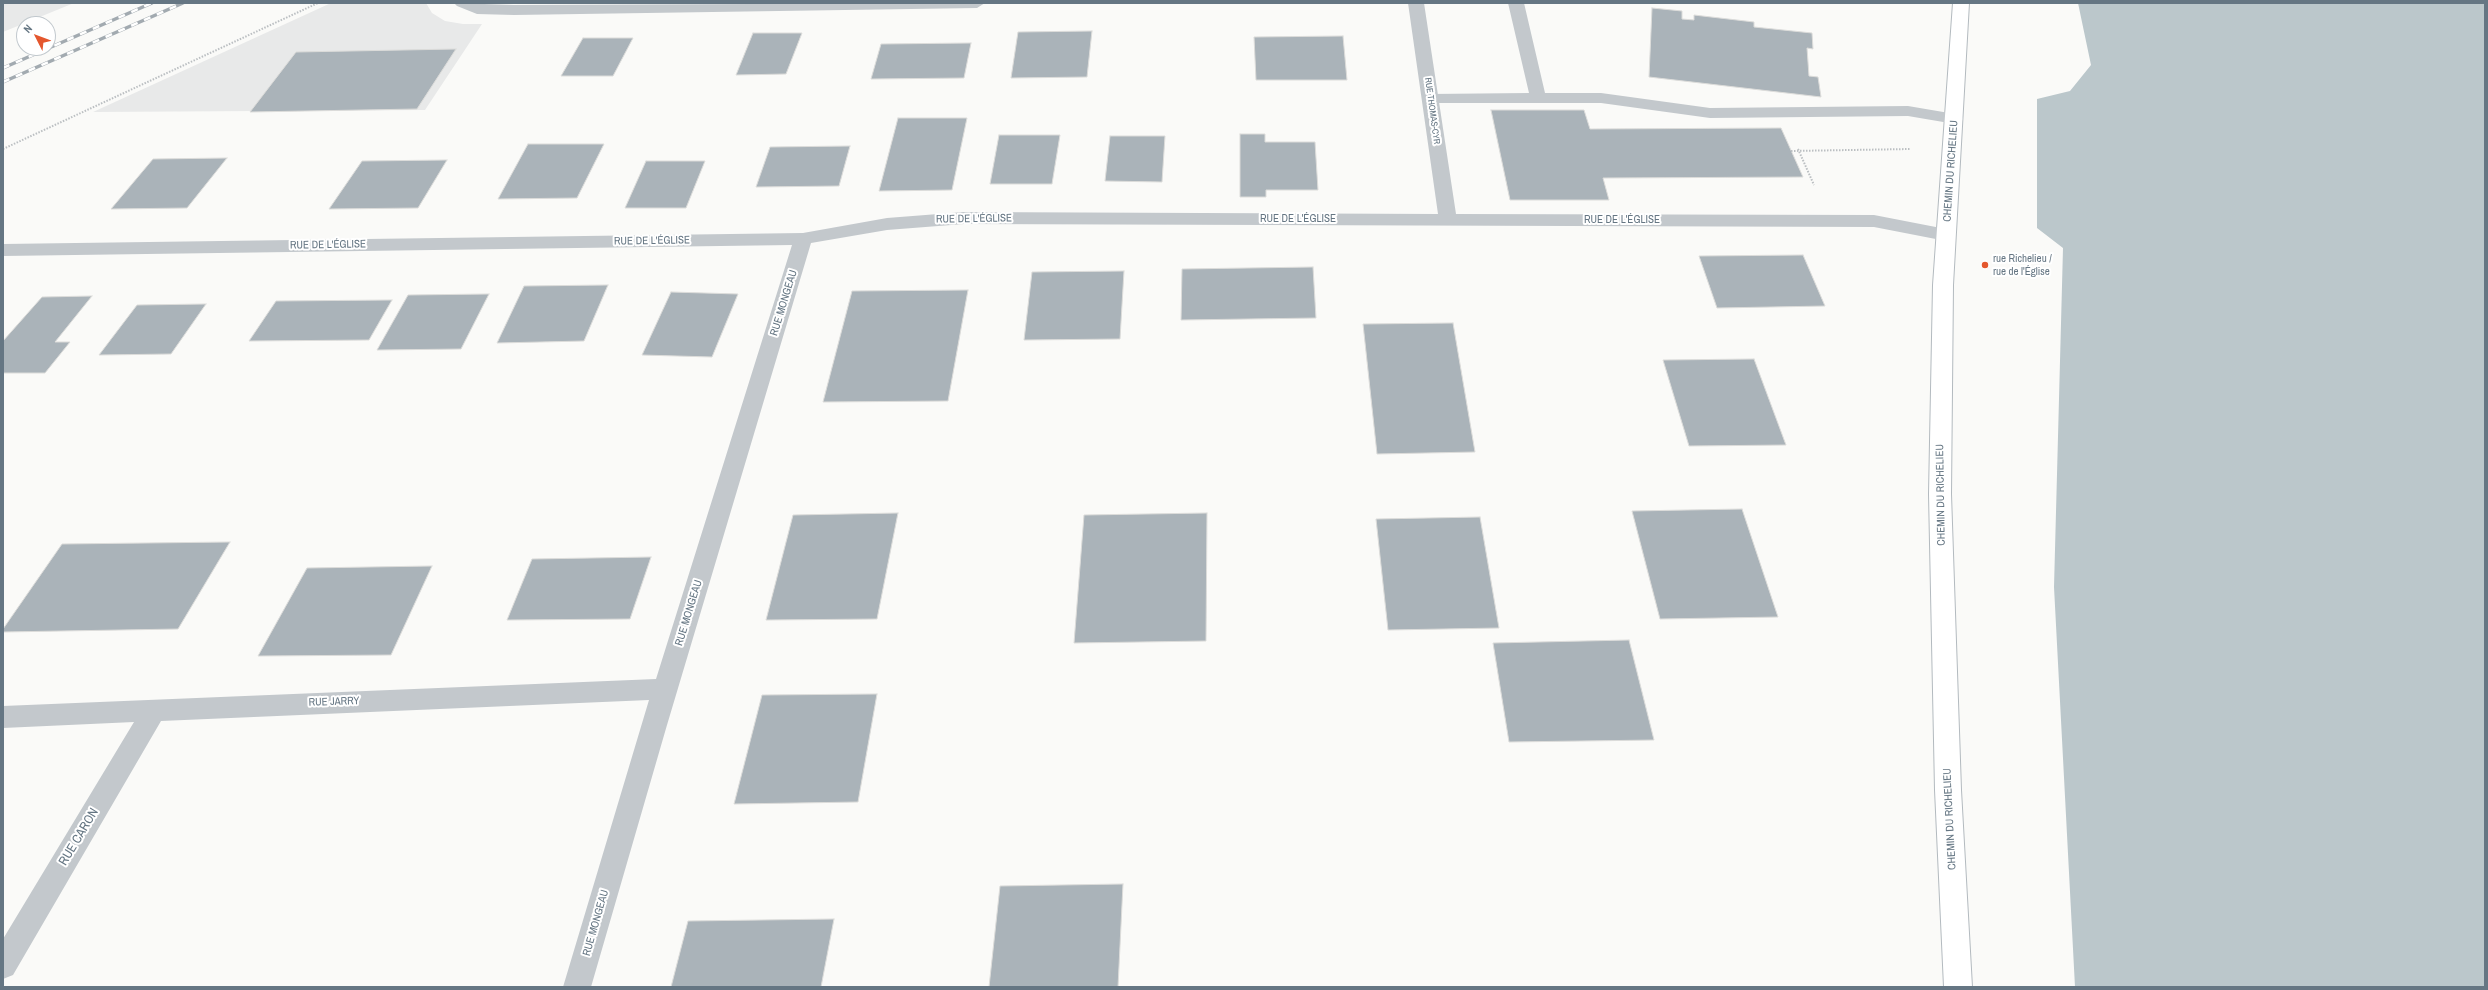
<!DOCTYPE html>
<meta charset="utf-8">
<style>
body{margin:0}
#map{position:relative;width:2488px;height:990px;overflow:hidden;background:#fafaf8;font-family:"Archivo Narrow",sans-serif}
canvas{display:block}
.frame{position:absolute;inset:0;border:4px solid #657683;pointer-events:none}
.north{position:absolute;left:16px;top:16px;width:40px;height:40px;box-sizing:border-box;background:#fff;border:1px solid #c1c8cd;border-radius:50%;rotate:312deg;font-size:11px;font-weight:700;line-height:16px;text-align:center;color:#657683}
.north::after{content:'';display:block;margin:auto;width:14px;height:18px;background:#e4572e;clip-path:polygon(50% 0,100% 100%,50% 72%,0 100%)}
</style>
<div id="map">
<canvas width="2488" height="990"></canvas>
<div class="frame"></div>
<div class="north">N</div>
</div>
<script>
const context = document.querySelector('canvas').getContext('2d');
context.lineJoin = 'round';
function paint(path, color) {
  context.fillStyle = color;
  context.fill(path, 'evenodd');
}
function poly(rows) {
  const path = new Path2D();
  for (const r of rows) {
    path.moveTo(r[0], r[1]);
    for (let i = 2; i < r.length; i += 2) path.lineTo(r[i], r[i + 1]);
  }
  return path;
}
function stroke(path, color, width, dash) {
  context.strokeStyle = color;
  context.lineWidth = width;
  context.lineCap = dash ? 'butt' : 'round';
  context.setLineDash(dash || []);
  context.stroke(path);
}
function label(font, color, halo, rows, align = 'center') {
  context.font = font + ' "Archivo Narrow",sans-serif';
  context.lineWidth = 4;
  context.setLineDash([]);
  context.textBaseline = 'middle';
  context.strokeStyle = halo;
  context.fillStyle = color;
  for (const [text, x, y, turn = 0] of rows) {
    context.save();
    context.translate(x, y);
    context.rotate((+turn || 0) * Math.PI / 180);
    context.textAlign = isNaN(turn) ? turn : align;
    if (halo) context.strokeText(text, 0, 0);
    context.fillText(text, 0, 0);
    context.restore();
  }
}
const built = poly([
 [3,3,74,3,3,32],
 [331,3,426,3,432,13,445,21,463,24,482,24,425,110,93,112]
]);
const water = poly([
 [2078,3,2485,3,2485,987,2075,987,2054,587,2063,248,2037,228,2037,99,2070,91,2091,65]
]);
const building = poly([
 [1652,8,1682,11,1682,19,1694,20,1694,15,1754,22,1754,27,1812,33,1813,49,1807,48,1809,76,1818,77,1821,97,1649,77,1652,8],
 [1092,31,1087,77,1011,78,1018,32,1092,31],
 [753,33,802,33,786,74,736,75,753,33],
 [1343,36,1347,80,1256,80,1254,37,1343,36],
 [583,38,633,38,613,76,561,76,583,38],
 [971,43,964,78,871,79,881,44,971,43],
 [456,49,417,109,250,112,296,52,456,49],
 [1491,110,1584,110,1590,129,1781,128,1803,177,1603,178,1609,200,1510,200,1491,110],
 [898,118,967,118,952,190,879,191,898,118],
 [1240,134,1265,134,1265,142,1315,142,1318,190,1266,190,1266,197,1240,197,1240,134],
 [999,135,1060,135,1052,184,990,184,999,135],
 [1110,136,1165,136,1162,182,1105,181,1110,136],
 [528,144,604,144,577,198,498,199,528,144],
 [850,146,839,186,756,187,770,147,850,146],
 [227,158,187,208,111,209,153,159,227,158],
 [447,160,418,208,329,209,362,161,447,160],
 [646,161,705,161,686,208,625,208,646,161],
 [1803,255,1825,306,1717,308,1699,256,1803,255],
 [1313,267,1316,318,1181,320,1182,269,1313,267],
 [1124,271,1120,339,1024,340,1032,272,1124,271],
 [608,285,584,341,497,343,524,286,608,285],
 [968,290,948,401,823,402,852,291,968,290],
 [671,292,738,294,712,357,642,355,671,292],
 [489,294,461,349,377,350,408,295,489,294],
 [92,296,55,342,70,342,45,373,3,373,3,341,42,297,92,296],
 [392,300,369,340,249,341,276,301,392,300],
 [206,304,171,354,99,355,137,305,206,304],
 [1453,323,1475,452,1377,454,1363,324,1453,323],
 [1754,359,1786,445,1689,446,1663,360,1754,359],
 [1742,509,1778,617,1660,619,1632,511,1742,509],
 [898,513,877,619,766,620,793,515,898,513],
 [1207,513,1206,641,1074,643,1084,515,1207,513],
 [1480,517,1499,628,1388,630,1376,519,1480,517],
 [230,542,178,629,3,632,3,629,62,544,230,542],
 [651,557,630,619,507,620,532,559,651,557],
 [432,566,391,655,258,656,307,568,432,566],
 [1629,640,1654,740,1509,742,1493,643,1629,640],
 [877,694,858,802,734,804,762,695,877,694],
 [1123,884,1118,987,989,987,1000,886,1123,884],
 [834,919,821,987,671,987,688,921,834,919]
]);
const path = poly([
 [3,149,318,3],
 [1798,149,1814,185],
 [1791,151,1910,149]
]);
const lane = poly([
 [1508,3,1524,3,1545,93,1601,93,1710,108,1908,106,1955,114,1961,115,1963,119,1961,123,1955,124,1908,116,1710,118,1601,103,1424,103,1422,99,1424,95,1430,94,1529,93,1508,3]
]);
const street = poly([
 [454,3,514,5,985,3,977,8,514,15,477,14,457,6,454,3],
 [1408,3,1424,3,1456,214,1874,215,1946,229,1953,231,1955,235,1953,239,1946,241,1874,227,964,224,887,230,811,243,667,725,591,987,563,987,649,700,161,721,13,975,3,979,3,939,134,722,3,728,3,706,656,679,792,245,3,256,3,244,803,233,887,218,964,212,1438,214,1408,3]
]);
const secondary = poly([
 [1953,3,1969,3,1953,285,1951,494,1961,790,1972,987,1944,987,1935,790,1929,494,1933,285,1953,3]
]);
const rail = poly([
 [3,68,152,3],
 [3,82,183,3]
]);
const markers = [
 [1985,265,4,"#e4572e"]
];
const farStreetnames = [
 ["RUE THOMAS-CYR",1432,111,82]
];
const streetNames = [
 ["CHEMIN DU RICHELIEU",1951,171,-86],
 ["RUE DE L'ÉGLISE",974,219,-1],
 ["RUE DE L'ÉGLISE",1298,219],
 ["RUE DE L'ÉGLISE",1622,220],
 ["RUE DE L'ÉGLISE",652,241,-1],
 ["RUE DE L'ÉGLISE",328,245,-1],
 ["RUE MONGEAU",784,303,-73],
 ["CHEMIN DU RICHELIEU",1941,495,-91],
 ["RUE MONGEAU",689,613,-73],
 ["RUE JARRY",334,702,-2],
 ["CHEMIN DU RICHELIEU",1950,819,-93],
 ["RUE MONGEAU",596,923,-74]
];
const poiNames = [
 ["rue Richelieu /",1993,259],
 ["rue de l'Église",1993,272]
];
const nearStreetnames = [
 ["RUE CARON",79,837,-59]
];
paint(built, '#e8e9e9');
paint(water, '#bbc7cb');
paint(building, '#aab3b9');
stroke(building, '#dcdcda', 1);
stroke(secondary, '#b3babf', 2);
stroke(path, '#bbbfc2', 2, [1.5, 1.5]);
paint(lane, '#c3c8cc');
paint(street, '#c3c8cc');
paint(secondary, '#fff');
stroke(rail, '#a2aab0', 3.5);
stroke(rail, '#fff', 2.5, [7]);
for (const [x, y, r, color] of markers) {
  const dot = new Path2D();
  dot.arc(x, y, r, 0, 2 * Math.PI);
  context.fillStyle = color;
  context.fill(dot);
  stroke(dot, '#fff', 1.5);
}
label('9px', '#657683', '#fff', farStreetnames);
label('11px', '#657683', '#fff', streetNames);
label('11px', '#657683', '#fff', poiNames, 'left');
label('13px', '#657683', '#fff', nearStreetnames);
</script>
